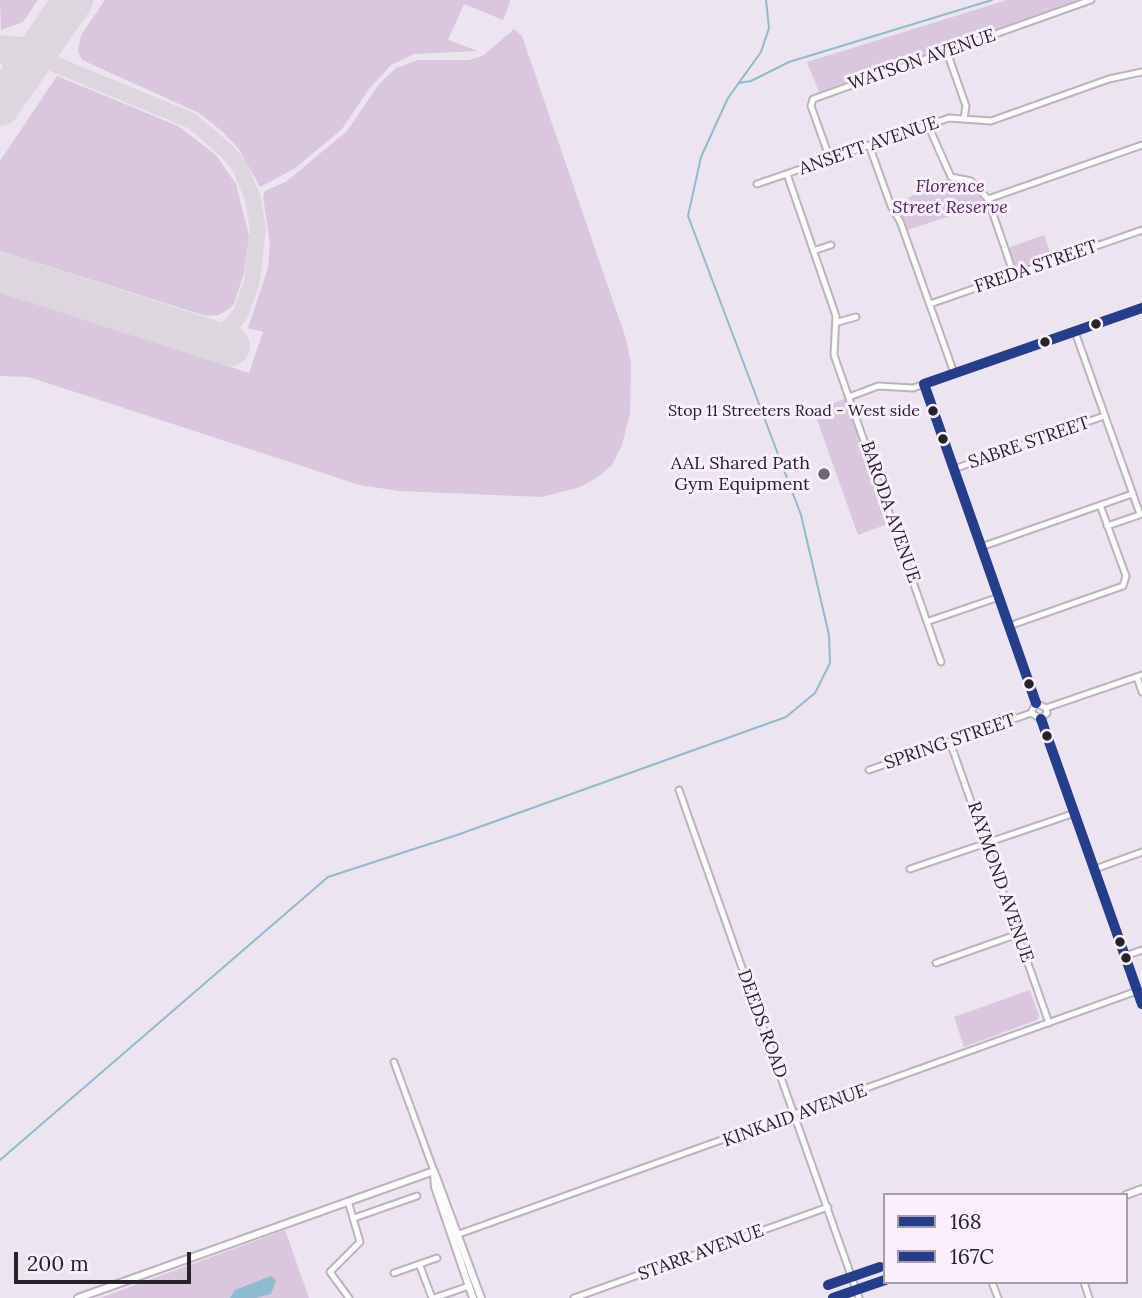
<!DOCTYPE html>
<style>
body{margin:0}
#map{position:relative;width:1142px;height:1298px;overflow:hidden;background:#ece4ee;font-family:Lora,serif}
canvas{display:block}
.legend{position:absolute;left:883px;top:1193px;width:245px;height:91px;box-sizing:border-box;background:#faeffd;border:2px solid #a69da8;margin:0;padding:9px 12px;list-style:none;font-size:21px;color:#282329}
.legend li{display:flex;align-items:center;gap:14px;height:35px}
.legend b{width:35px;border:2px solid #a69da8}
.scale{position:absolute;left:14px;top:1252px;width:177px;height:32px;box-sizing:border-box;border:4px solid #282329;border-top:0;padding-left:9px;font-size:21px;line-height:24px;white-space:nowrap;color:#282329;-webkit-text-stroke:5px #faeffd;paint-order:stroke}
</style>
<div id="map">
<canvas width="1142" height="1298"></canvas>
<ul class="legend">
<li><b style="height:9px;background:#243e8c"></b>168</li>
<li><b style="height:9px;background:#243e8c"></b>167C</li>
</ul>
<div class="scale">200 m</div>
</div>
<script>
const context = document.querySelector('canvas').getContext('2d');
context.lineJoin = 'round';
function paint(path, color) {
  context.fillStyle = color;
  context.fill(path, 'evenodd');
}
function poly(rows) {
  const path = new Path2D();
  for (const r of rows) {
    path.moveTo(r[0], r[1]);
    for (let i = 2; i < r.length; i += 2) path.lineTo(r[i], r[i + 1]);
  }
  return path;
}
function stroke(path, color, width, dash) {
  context.strokeStyle = color;
  context.lineWidth = width;
  context.lineCap = dash ? 'butt' : 'round';
  context.setLineDash(dash || []);
  context.stroke(path);
}
function label(font, color, halo, rows, align = 'center') {
  context.font = font + ' Lora,serif';
  context.lineWidth = 6;
  context.setLineDash([]);
  context.textBaseline = 'middle';
  context.strokeStyle = halo;
  context.fillStyle = color;
  for (const [text, x, y, turn = 0] of rows) {
    context.save();
    context.translate(x, y);
    context.rotate((+turn || 0) * Math.PI / 180);
    context.textAlign = isNaN(turn) ? turn : align;
    if (halo) context.strokeText(text, 0, 0);
    context.fillText(text, 0, 0);
    context.restore();
  }
}
const green = poly([
 [0,0,38,0,23,22,1,30],
 [105,0,509,0,510,2,503,20,464,4,448,40,478,51,414,54,391,65,369,89,342,129,294,169,260,187,239,149,223,132,199,113,82,60,78,51,81,35],
 [1007,0,1080,0,819,92,807,62],
 [514,29,522,36,626,339,631,363,630,413,622,445,612,465,598,477,580,487,542,497,399,491,360,485,29,377,0,376,0,292,249,373,263,332,248,328,268,268,270,244,263,196,265,191,287,181,347,131,379,84,396,68,418,60,469,60,484,55],
 [57,76,178,126,216,155,236,184,249,236,244,273,234,304,229,309,218,315,206,316,0,251,0,161],
 [951,177,971,181,990,203,904,231,891,206],
 [1044,235,1053,261,1014,275,1005,249],
 [849,397,893,522,858,535,814,411],
 [1030,990,1039,1016,1037,1020,964,1047,954,1017],
 [285,1230,309,1298,100,1298]
]);
const water = poly([
 [271,1276,276,1280,271,1294,255,1298,230,1298,235,1290]
]);
const stream = poly([
 [739,83,751,81,789,62,992,0],
 [0,1160,328,877,457,835,786,717,815,693,830,663,829,635,801,515,688,216,701,157,728,98,761,52,769,28,766,0]
]);
const taxiway = poly([
 [0,43,30,46,54,29],
 [0,45,13,69,7,96],
 [35,56,192,121,228,152,240,167,253,199,258,229,252,281,241,313,231,326,214,334,197,335]
]);
const runway = poly([
 [0,106,73,0],
 [0,272,230,346]
]);
const minor = poly([
 [947,52,966,106,964,118],
 [928,125,951,177,971,181,988,199,1014,275],
 [869,145,891,206,900,221,954,373],
 [830,159,811,106,813,99,1091,0],
 [787,174,836,316,834,355,941,662],
 [757,184,949,118,991,121,1109,79,1142,72],
 [988,199,1142,145],
 [813,251,831,245],
 [930,304,1142,230],
 [838,322,856,317],
 [1075,332,1140,514],
 [924,384,1036,703],
 [849,397,878,386,913,388,1142,308],
 [954,469,1104,416],
 [1107,526,1142,514],
 [981,547,1132,494],
 [929,621,999,597],
 [1009,626,1123,586,1126,576,1100,505],
 [1137,677,1142,692],
 [1036,703,1046,708,1047,713,1041,719],
 [1036,703,1031,713,1041,719],
 [1046,708,1142,675],
 [1041,719,1142,1004],
 [950,742,1049,1023],
 [869,770,1031,713],
 [679,790,859,1298],
 [910,869,1075,813],
 [1095,869,1142,852],
 [1125,956,1142,950],
 [936,963,1018,934],
 [394,1062,434,1171],
 [348,1201,360,1242,330,1272,349,1298],
 [354,1218,417,1196],
 [459,1234,1137,991],
 [420,1266,432,1298],
 [394,1273,437,1258],
 [992,1282,998,1298],
 [1084,1282,1089,1298],
 [434,1298,469,1286],
 [574,1298,828,1207]
]);
const tertiary = poly([
 [434,1171,481,1298],
 [434,1173,435,1187,473,1298],
 [1126,1195,1142,1189],
 [78,1298,434,1171],
 [833,1298,885,1280]
]);
const bus1 = poly([
 [924,384,1036,703],
 [924,384,1142,308],
 [1041,719,1142,1004],
 [833,1298,885,1280]
]);
const bus2 = poly([
 [828,1285,880,1267]
]);
const markers = [
 [1096,324,6,"#282329"],
 [1045,342,6,"#282329"],
 [933,411,6,"#282329"],
 [943,439,6,"#282329"],
 [824,474,7,"#6d676e"],
 [1029,684,6,"#282329"],
 [1047,736,6,"#282329"],
 [1120,942,6,"#282329"],
 [1126,958,6,"#282329"]
];
const busNames = [
 ["Stop 11 Streeters Road - West side",920,411]
];
const streetNames = [
 ["WATSON AVENUE",922,60,-19],
 ["ANSETT AVENUE",869,146,-19],
 ["FREDA STREET",1036,267,-19],
 ["SABRE STREET",1029,443,-19],
 ["BARODA AVENUE",890,512,71],
 ["SPRING STREET",950,742,-19],
 ["RAYMOND AVENUE",1000,882,71],
 ["DEEDS ROAD",762,1024,70],
 ["KINKAID AVENUE",795,1116,-20],
 ["STARR AVENUE",701,1253,-20]
];
const parkNames = [
 ["Florence",950,187],
 ["Street Reserve",950,208]
];
const poiNames = [
 ["AAL Shared Path",810,464],
 ["Gym Equipment",810,485]
];
paint(green, '#d9c7dd');
paint(water, '#8fbbcf');
stroke(stream, '#8fbbcf', 2);
stroke(taxiway, '#dcd7dd', 16);
stroke(runway, '#dcd7dd', 40);
stroke(minor, '#bab5bc', 9);
stroke(tertiary, '#bab5bc', 10);
stroke(minor, '#fcfbfc', 5);
stroke(tertiary, '#fcfbfc', 6);
stroke(bus1, '#243e8c', 10);
stroke(bus2, '#243e8c', 10);
for (const [x, y, r, color] of markers) {
  const dot = new Path2D();
  dot.arc(x, y, r, 0, 2 * Math.PI);
  context.fillStyle = color;
  context.fill(dot);
  stroke(dot, '#faeffd', 2.5);
}
label('16px', '#282329', '#faeffd', busNames, 'right');
label('18px', '#282329', '#faeffd', streetNames);
label('italic 18px', '#542760', '#faeffd', parkNames);
label('18px', '#282329', '#faeffd', poiNames, 'right');
</script>
